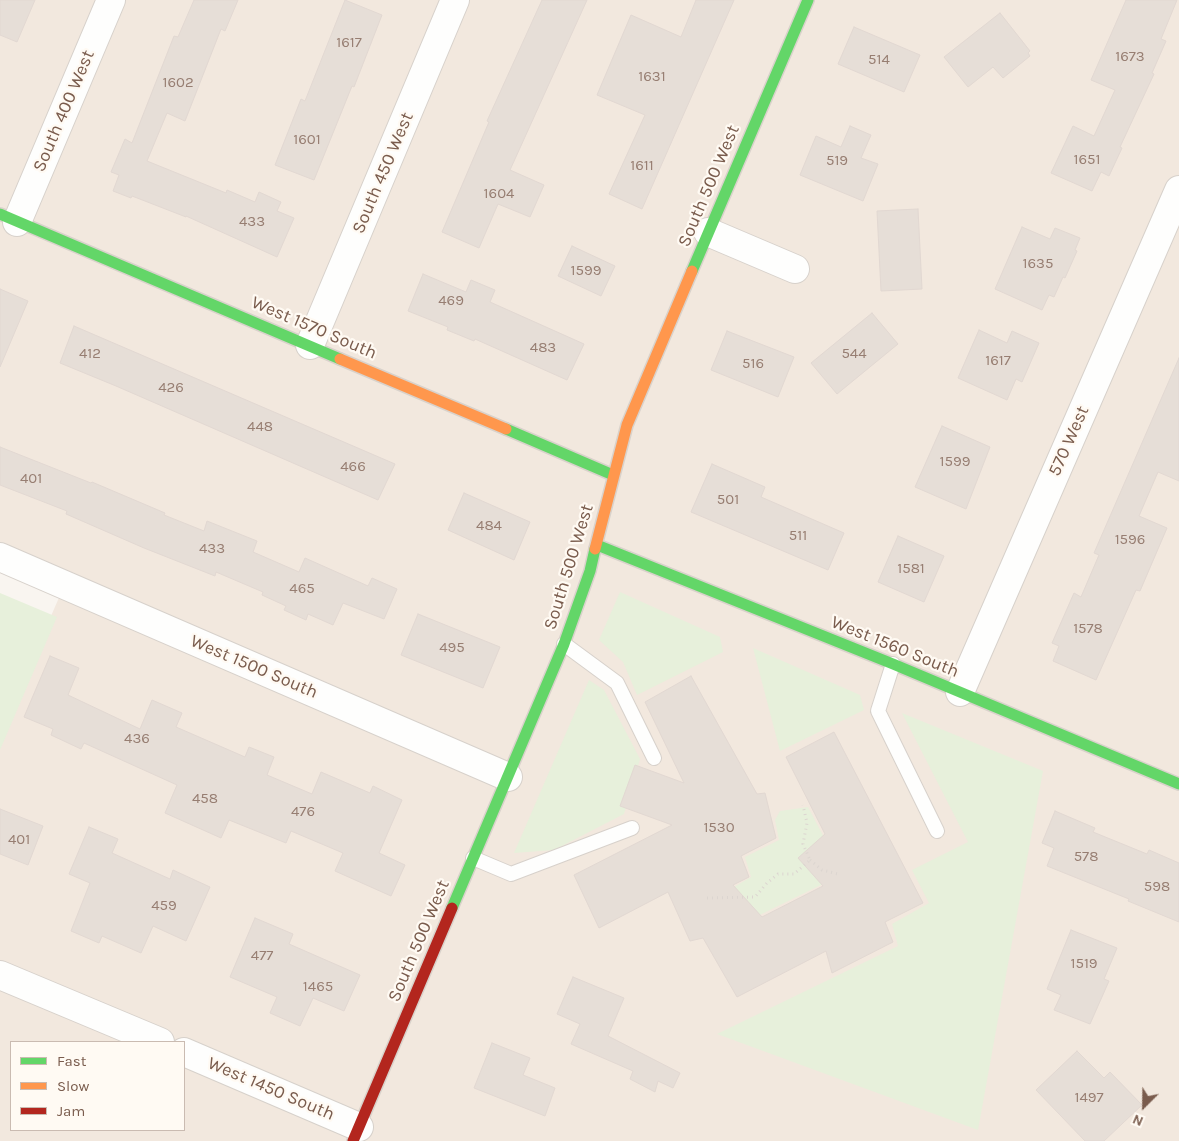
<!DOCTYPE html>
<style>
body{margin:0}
#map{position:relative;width:1179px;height:1141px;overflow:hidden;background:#f9f5f0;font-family:Karla,sans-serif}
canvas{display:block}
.legend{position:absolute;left:10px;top:1041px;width:175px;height:90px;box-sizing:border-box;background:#fffaf3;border:1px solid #cabbb1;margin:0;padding:6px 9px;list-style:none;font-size:15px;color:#7a5c4d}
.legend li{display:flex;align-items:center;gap:10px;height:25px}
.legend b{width:25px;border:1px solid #cabbb1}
.north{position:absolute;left:1119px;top:1081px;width:50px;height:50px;-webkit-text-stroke:4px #fffaf3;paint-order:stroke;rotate:203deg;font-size:14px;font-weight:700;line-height:20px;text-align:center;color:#7a5c4d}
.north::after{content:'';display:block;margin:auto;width:18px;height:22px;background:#7a5c4d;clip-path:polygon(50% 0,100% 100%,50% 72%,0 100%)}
</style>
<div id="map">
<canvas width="1179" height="1141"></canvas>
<ul class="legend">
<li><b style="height:6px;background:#63d668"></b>Fast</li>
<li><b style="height:6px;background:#ff974d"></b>Slow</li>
<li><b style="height:6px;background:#b3261e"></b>Jam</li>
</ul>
<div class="north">N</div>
</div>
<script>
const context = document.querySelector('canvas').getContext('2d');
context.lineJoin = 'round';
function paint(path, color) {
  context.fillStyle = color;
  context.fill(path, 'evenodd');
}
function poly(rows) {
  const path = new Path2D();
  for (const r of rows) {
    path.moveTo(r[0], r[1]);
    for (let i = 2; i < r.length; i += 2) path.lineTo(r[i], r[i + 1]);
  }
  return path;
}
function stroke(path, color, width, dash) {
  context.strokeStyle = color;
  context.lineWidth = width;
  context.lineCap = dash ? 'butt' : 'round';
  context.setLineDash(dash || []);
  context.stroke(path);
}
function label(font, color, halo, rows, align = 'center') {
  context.font = font + ' Karla,sans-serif';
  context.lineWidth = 4.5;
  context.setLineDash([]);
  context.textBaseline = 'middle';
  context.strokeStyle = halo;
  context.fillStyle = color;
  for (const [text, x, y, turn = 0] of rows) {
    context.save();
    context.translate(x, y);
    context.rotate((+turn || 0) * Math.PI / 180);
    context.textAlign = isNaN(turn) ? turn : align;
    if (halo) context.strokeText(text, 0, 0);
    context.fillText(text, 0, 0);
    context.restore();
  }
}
const residential = poly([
 [0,0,1179,0,1179,1141,0,1141,0,734,64,586,0,557],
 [11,1042,184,1042,184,1130,11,1130]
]);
const green = poly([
 [620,592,720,637,723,652,637,695,623,662,599,640],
 [0,593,57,617,0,750],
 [753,648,860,695,864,710,780,751],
 [589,680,604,690,640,759,624,814,554,850,514,853],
 [902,713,1043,771,978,1130,717,1034,898,946,892,924,929,903,912,870,968,842],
 [808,807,837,862,833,879,727,931,712,900,751,877,745,857,779,840,775,820,780,811]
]);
const building = poly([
 [0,0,35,0,17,42,0,35,0,0],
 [194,0,238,0,225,31,221,29,185,121,167,113,147,161,226,193,227,190,255,202,259,192,281,202,277,211,294,218,277,257,186,216,186,217,132,196,131,198,113,191,119,175,111,172,125,139,132,143,174,36,178,37,194,0],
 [345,0,382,15,354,87,352,86,314,180,275,165,301,99,305,101,345,0],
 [542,0,587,0,510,170,544,185,530,217,498,204,479,248,442,232,489,122,487,121,542,0],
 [696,0,734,0,642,209,609,194,645,115,597,95,631,15,681,37,696,0],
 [1126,0,1177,0,1161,39,1166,41,1152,73,1154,74,1120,147,1122,148,1109,176,1101,172,1092,191,1051,173,1073,126,1094,136,1115,90,1091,80,1126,0],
 [1000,13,1030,51,1028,53,1030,56,1003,78,993,67,968,87,944,57,1000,13],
 [854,27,920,55,904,92,838,64,854,27],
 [850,126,871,135,861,158,878,164,863,201,800,175,816,136,841,147,850,126],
 [918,209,922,289,881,291,877,211,918,209],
 [1022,227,1050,239,1055,228,1080,238,1075,250,1077,251,1065,278,1063,277,1054,297,1049,295,1042,310,995,289,1022,227],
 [572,246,615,266,601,296,558,276,572,246],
 [423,274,466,292,471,280,495,290,490,302,584,344,567,380,475,339,474,341,447,330,448,327,408,311,423,274],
 [0,289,28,301,0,367,0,289],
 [872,313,898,344,837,394,811,363,872,313],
 [74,326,395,464,378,500,116,386,60,363,74,326],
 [979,330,1007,343,1012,331,1039,343,1022,382,1016,379,1007,400,958,378,979,330],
 [727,331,794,357,778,397,711,370,727,331],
 [1179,358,1179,481,1158,472,1139,516,1167,528,1140,591,1136,590,1096,680,1053,661,1059,646,1052,643,1074,593,1081,597,1099,555,1094,553,1179,358],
 [942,426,990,447,966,509,915,487,942,426],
 [0,447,91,483,92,482,165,513,164,515,204,531,207,521,257,541,253,552,299,572,305,558,368,586,372,578,397,589,384,619,343,603,333,625,308,614,306,620,284,610,286,606,262,595,263,592,216,572,215,576,144,548,66,514,67,511,0,485,0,447],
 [712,464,765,487,761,497,844,533,828,570,691,512,712,464],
 [464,493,530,522,514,560,448,530,464,493],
 [898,536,944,556,924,602,878,582,898,536],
 [418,614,500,647,483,688,401,655,418,614],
 [50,656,79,668,68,695,140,729,152,700,182,713,176,727,245,757,249,747,274,757,267,775,312,794,321,772,370,793,373,786,402,800,379,853,405,865,391,896,335,871,343,853,291,831,286,843,229,820,221,838,165,813,177,785,84,743,81,749,51,735,53,729,24,717,50,656],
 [691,676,757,794,765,793,776,838,741,856,749,877,733,885,762,917,823,886,798,858,825,834,786,757,834,732,923,903,885,922,893,942,832,973,826,951,737,997,703,938,690,941,668,892,599,928,574,875,672,825,620,806,635,765,684,783,645,702,691,676],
 [0,809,43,826,28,865,0,854,0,809],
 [1055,811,1095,828,1093,832,1147,854,1149,850,1179,863,1179,922,1128,901,1129,899,1047,866,1054,848,1042,843,1055,811],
 [89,827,118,839,112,853,170,879,173,870,210,887,186,941,153,926,141,953,102,936,99,943,71,931,90,883,69,874,89,827],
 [255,918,293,934,289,944,360,975,344,1011,313,998,300,1026,270,1013,277,997,230,977,255,918],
 [1071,930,1117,948,1104,979,1109,981,1090,1024,1054,1010,1061,995,1047,989,1071,930],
 [573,977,624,998,608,1036,680,1073,673,1088,658,1081,655,1092,630,1079,633,1071,571,1044,580,1024,557,1014,573,977],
 [492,1043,530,1058,523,1075,555,1088,545,1116,474,1088,492,1043],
 [1077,1051,1104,1078,1110,1072,1142,1105,1104,1141,1085,1141,1036,1090,1077,1051]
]);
const path = poly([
 [810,860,822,870,838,874],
 [707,898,755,897,767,883,778,874,794,874,810,860,803,844,807,823,803,805]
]);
const lane = poly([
 [564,644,617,683,654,758],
 [893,664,878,711,937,831],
 [473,858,511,874,632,828]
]);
const street = poly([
 [17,222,111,0],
 [708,232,795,269],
 [310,345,455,0],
 [0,557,508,777],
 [960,692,1179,190],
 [0,975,160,1042],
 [184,1052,359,1127]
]);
const fast = poly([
 [0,214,340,359],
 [692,271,808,0],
 [506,429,613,475],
 [597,545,893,664,1179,784],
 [452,908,564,644,590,571,595,549]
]);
const slow = poly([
 [340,359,506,429],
 [595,549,627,425,692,271]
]);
const jam = poly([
 [353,1141,452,908]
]);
const numberNames = [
 ["1617",349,43],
 ["1673",1130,57],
 ["514",879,60],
 ["1631",652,77],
 ["1602",178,83],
 ["1601",307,140],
 ["1651",1087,160],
 ["519",837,161],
 ["1611",642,166],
 ["1604",499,194],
 ["433",252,222],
 ["1635",1038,264],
 ["1599",586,271],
 ["469",451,301],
 ["483",543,348],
 ["412",90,354],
 ["544",854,354],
 ["1617",998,361],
 ["516",753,364],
 ["426",171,388],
 ["448",260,427],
 ["1599",955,462],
 ["466",353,467],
 ["401",31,479],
 ["501",728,500],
 ["484",489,526],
 ["511",798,536],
 ["1596",1130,540],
 ["433",212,549],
 ["1581",911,569],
 ["465",302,589],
 ["1578",1088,629],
 ["495",452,648],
 ["436",137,739],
 ["458",205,799],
 ["476",303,812],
 ["1530",719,828],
 ["401",19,840],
 ["578",1086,857],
 ["598",1157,887],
 ["459",164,906],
 ["477",262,956],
 ["1519",1084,964],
 ["1465",318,987],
 ["1497",1089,1098]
];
const streetNames = [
 ["South 400 West",64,111,-67],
 ["South 450 West",383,173,-67],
 ["South 500 West",709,186,-67],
 ["West 1570 South",314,328,23],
 ["570 West",1069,441,-66],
 ["South 500 West",569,567,-73],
 ["West 1560 South",895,647,22],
 ["West 1500 South",254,667,23],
 ["South 500 West",419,941,-67],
 ["West 1450 South",271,1089,23]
];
paint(residential, '#f2e8de');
paint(green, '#e7f0db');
paint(building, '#e6ded7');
stroke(building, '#e2d8d2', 1);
stroke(lane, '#d7d1cb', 16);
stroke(street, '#d7d1cb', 30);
stroke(fast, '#d9d2cb', 14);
stroke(slow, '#d9d2cb', 14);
stroke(jam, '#d9d2cb', 14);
stroke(path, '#dcd5d0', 3, [1, 4]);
stroke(lane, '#fefefd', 14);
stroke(street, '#fefefd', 28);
stroke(fast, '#63d668', 11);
stroke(slow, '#ff974d', 11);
stroke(jam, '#b3261e', 11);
label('15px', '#977e72', null, numberNames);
label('18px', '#7a5c4d', '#fffaf3', streetNames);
</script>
